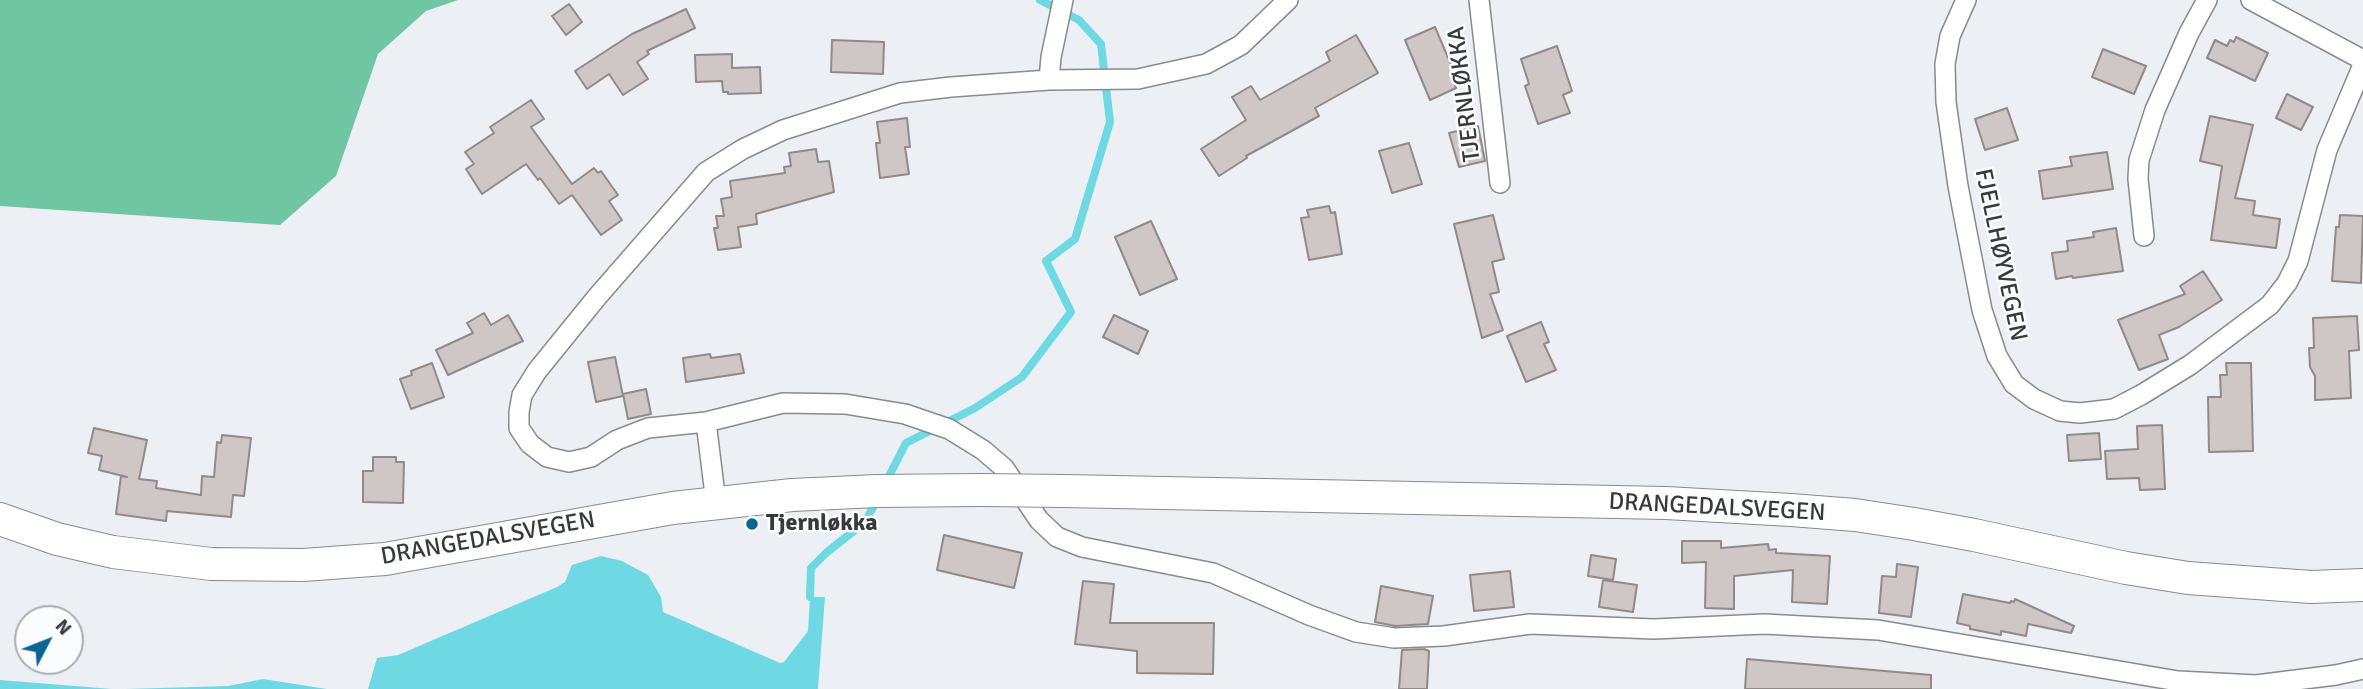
<!DOCTYPE html>
<meta charset="utf-8">
<style>
body{margin:0}
#map{position:relative;width:2363px;height:689px;overflow:hidden;background:#eceff4;font-family:Signika,sans-serif}
canvas{display:block}
.north{position:absolute;left:14px;top:605px;width:70px;height:70px;box-sizing:border-box;background:#fbfcfe;border:2px solid #adaeb0;border-radius:50%;rotate:48deg;font-size:19px;font-weight:700;line-height:28px;text-align:center;color:#37393b}
.north::after{content:'';display:block;margin:auto;width:24px;height:32px;background:#0a6494;clip-path:polygon(50% 0,100% 100%,50% 72%,0 100%)}
</style>
<div id="map">
<canvas width="2363" height="689"></canvas>
<div class="north">N</div>
</div>
<script>
const context = document.querySelector('canvas').getContext('2d');
context.lineJoin = 'round';
function paint(path, color) {
  context.fillStyle = color;
  context.fill(path, 'evenodd');
}
function poly(rows) {
  const path = new Path2D();
  for (const r of rows) {
    path.moveTo(r[0], r[1]);
    for (let i = 2; i < r.length; i += 2) path.lineTo(r[i], r[i + 1]);
  }
  return path;
}
function stroke(path, color, width, dash) {
  context.strokeStyle = color;
  context.lineWidth = width;
  context.lineCap = dash ? 'butt' : 'round';
  context.setLineDash(dash || []);
  context.stroke(path);
}
function label(font, color, halo, rows, align = 'center') {
  context.font = font + ' Signika,sans-serif';
  context.lineWidth = 5;
  context.setLineDash([]);
  context.textBaseline = 'middle';
  context.strokeStyle = halo;
  context.fillStyle = color;
  for (const [text, x, y, turn = 0] of rows) {
    context.save();
    context.translate(x, y);
    context.rotate((+turn || 0) * Math.PI / 180);
    context.textAlign = isNaN(turn) ? turn : align;
    if (halo) context.strokeText(text, 0, 0);
    context.fillText(text, 0, 0);
    context.restore();
  }
}
const forest = poly([
 [0,0,458,0,426,11,378,54,336,176,280,225,0,206]
]);
const water = poly([
 [601,556,622,561,648,575,661,597,663,612,780,663,784,662,808,631,810,597,825,597,818,689,368,689,377,658,398,655,557,587,565,582,572,565],
 [263,679,327,689,126,689,228,686],
 [0,680,112,689,0,689]
]);
const stream = poly([
 [886,482,906,443,975,408,1022,377,1071,312,1046,261,1075,239,1110,122,1101,44,1079,20,1040,0],
 [810,597,811,568,826,553,865,522,877,500]
]);
const building = poly([
 [569,4,582,22,566,35,552,16,569,4],
 [686,9,695,28,647,51,649,54,637,62,648,79,623,95,609,74,587,89,575,71,632,34,686,9],
 [1435,27,1455,74,1451,76,1456,88,1430,100,1405,40,1435,27],
 [1356,35,1378,73,1315,108,1319,116,1246,156,1247,158,1219,176,1201,149,1246,120,1232,97,1251,86,1260,100,1330,61,1326,52,1356,35],
 [2236,37,2268,53,2255,81,2207,58,2215,40,2227,46,2230,40,2234,42,2236,37],
 [832,40,884,42,883,74,831,72,832,40],
 [1557,46,1572,91,1563,95,1570,113,1538,124,1525,86,1529,84,1521,59,1557,46],
 [2103,49,2146,66,2134,94,2092,77,2103,49],
 [732,54,732,68,760,67,761,93,728,94,728,92,723,92,722,81,696,82,695,55,732,54],
 [2287,94,2313,107,2301,130,2276,118,2287,94],
 [531,100,544,119,531,127,572,184,594,168,598,173,601,171,618,195,609,201,622,220,601,235,572,195,559,204,540,178,538,180,526,164,482,194,466,169,474,164,465,152,494,133,490,127,531,100],
 [2007,108,2018,140,1985,150,1975,119,2007,108],
 [2210,116,2253,125,2235,198,2255,201,2253,215,2280,219,2276,248,2211,240,2222,166,2200,161,2210,116],
 [907,118,910,147,905,147,909,174,880,178,876,143,880,143,877,122,907,118],
 [1478,126,1485,161,1459,167,1449,133,1478,126],
 [1409,143,1422,184,1392,193,1379,151,1409,143],
 [816,149,818,162,829,161,834,192,756,214,757,224,738,227,741,247,718,250,714,228,718,228,716,216,724,216,721,199,732,197,730,181,785,173,784,167,791,166,789,153,816,149],
 [2107,152,2113,189,2043,199,2039,171,2072,166,2070,157,2107,152],
 [1329,206,1331,213,1335,212,1342,254,1309,260,1301,218,1309,217,1307,210,1329,206],
 [1493,215,1504,259,1492,262,1499,292,1490,294,1503,330,1482,338,1454,224,1493,215],
 [2340,215,2363,216,2361,283,2332,281,2336,227,2339,227,2340,215],
 [1151,221,1177,279,1140,295,1115,237,1151,221],
 [2116,228,2123,271,2073,278,2072,276,2056,279,2052,253,2068,251,2067,241,2094,237,2093,232,2116,228],
 [2203,271,2222,300,2179,327,2159,335,2168,359,2139,370,2118,320,2185,294,2180,286,2203,271],
 [484,313,491,325,508,315,523,341,448,375,436,350,473,333,467,323,484,313],
 [1114,315,1148,331,1138,354,1103,337,1114,315],
 [2357,316,2359,350,2349,351,2351,398,2315,400,2315,376,2310,367,2309,348,2314,348,2313,318,2357,316],
 [1541,322,1549,342,1544,344,1556,370,1526,382,1507,336,1541,322],
 [710,354,711,358,740,354,744,373,686,382,683,358,710,354],
 [615,357,623,396,596,402,588,362,615,357],
 [432,363,444,397,411,409,400,379,412,375,411,371,432,363],
 [2226,363,2251,363,2253,451,2209,452,2208,397,2221,397,2220,375,2227,375,2226,363],
 [646,389,651,414,628,419,623,394,646,389],
 [2162,425,2165,489,2140,490,2139,478,2107,479,2105,451,2138,449,2137,426,2162,425],
 [94,428,147,440,139,479,157,481,156,488,201,495,202,476,214,477,217,442,221,443,222,435,251,438,244,496,233,495,231,517,167,511,166,521,116,514,121,476,127,477,99,470,102,456,88,453,94,428],
 [2099,433,2101,459,2069,461,2067,435,2099,433],
 [373,457,396,457,396,462,404,462,403,503,363,502,363,471,373,471,373,457],
 [944,535,1022,553,1014,588,937,570,944,535],
 [1682,541,1721,541,1721,548,1768,544,1769,550,1776,549,1776,553,1830,556,1827,604,1792,602,1793,570,1734,576,1734,609,1705,608,1706,562,1682,563,1682,541],
 [1591,555,1616,559,1613,580,1588,576,1591,555],
 [1897,564,1918,567,1911,617,1879,613,1882,576,1896,577,1897,564],
 [1510,571,1514,607,1474,611,1470,575,1510,571],
 [1603,580,1637,585,1633,612,1599,607,1603,580],
 [1083,581,1114,584,1110,623,1214,623,1213,674,1137,673,1137,651,1075,644,1083,581],
 [1381,586,1433,596,1428,624,1395,626,1375,622,1381,586],
 [1963,594,2010,603,2011,601,2014,602,2015,599,2074,626,2071,633,2028,624,2026,636,2001,631,2001,635,1970,629,1970,626,1957,623,1963,594],
 [1424,649,1429,651,1427,689,1399,689,1402,650,1424,649],
 [1747,659,1931,675,1931,689,1745,689,1747,659]
]);
const street = poly([
 [1479,0,1500,183],
 [1966,0,1950,36,1945,64,1946,102,1958,186,1982,310,1997,356,2014,384,2034,399,2060,411,2080,413,2114,409,2141,395,2190,365,2270,305,2287,283,2298,261,2327,150,2363,65],
 [2251,0,2363,60],
 [1049,80,1051,57,1063,0],
 [2144,236,2138,179,2139,160,2155,110,2189,33,2207,0],
 [706,422,648,428,617,440,591,457,569,462,547,457,530,444,519,428,519,412,522,395,537,371,597,297,706,172,743,149,783,130,900,93,951,87,1049,80,1138,79,1206,64,1241,45,1288,0],
 [716,503,706,422,783,403,845,404,905,414,949,429,983,450,1004,468,1039,520,1057,537,1082,547,1213,573,1309,615,1356,632,1394,638,1444,636,1530,624,1654,629,1764,624,1878,630,2178,681,2256,685,2336,675,2363,669]
]);
const primary = poly([
 [1064,491,1666,503,1791,510,1855,515,1914,524,1974,535,2126,568,2188,578,2311,587,2363,585],
 [0,519,57,539,113,552,211,564,303,565,385,559,673,508,792,495,877,491,981,490]
]);
const primaryBridge = poly([
 [981,490,1064,491]
]);
const markers = [
 [752,524,7,"#0a6494"]
];
const streetNames = [
 ["TJERNLØKKA",1465,94,-97],
 ["FJELLHØYVEGEN",2000,255,78],
 ["DRANGEDALSVEGEN",1717,508,3],
 ["DRANGEDALSVEGEN",488,539,-10]
];
const poiNames = [
 ["Tjernløkka",766,524]
];
paint(forest, '#70c6a2');
paint(water, '#6ed9e3');
stroke(stream, '#6ed9e3', 8);
paint(building, '#cec7c6');
stroke(building, '#908a89', 2);
stroke(street, '#878a8f', 22);
stroke(primary, '#878a8f', 34);
stroke(street, '#fff', 19);
stroke(primary, '#fff', 32);
stroke(primaryBridge, '#878a8f', 34, []);
stroke(primaryBridge, '#fff', 32);
for (const [x, y, r, color] of markers) {
  const dot = new Path2D();
  dot.arc(x, y, r, 0, 2 * Math.PI);
  context.fillStyle = color;
  context.fill(dot);
  stroke(dot, '#fbfcfe', 2.5);
}
label('24px', '#37393b', '#fbfcfe', streetNames);
label('bold 24px', '#37393b', '#fbfcfe', poiNames, 'left');
</script>
